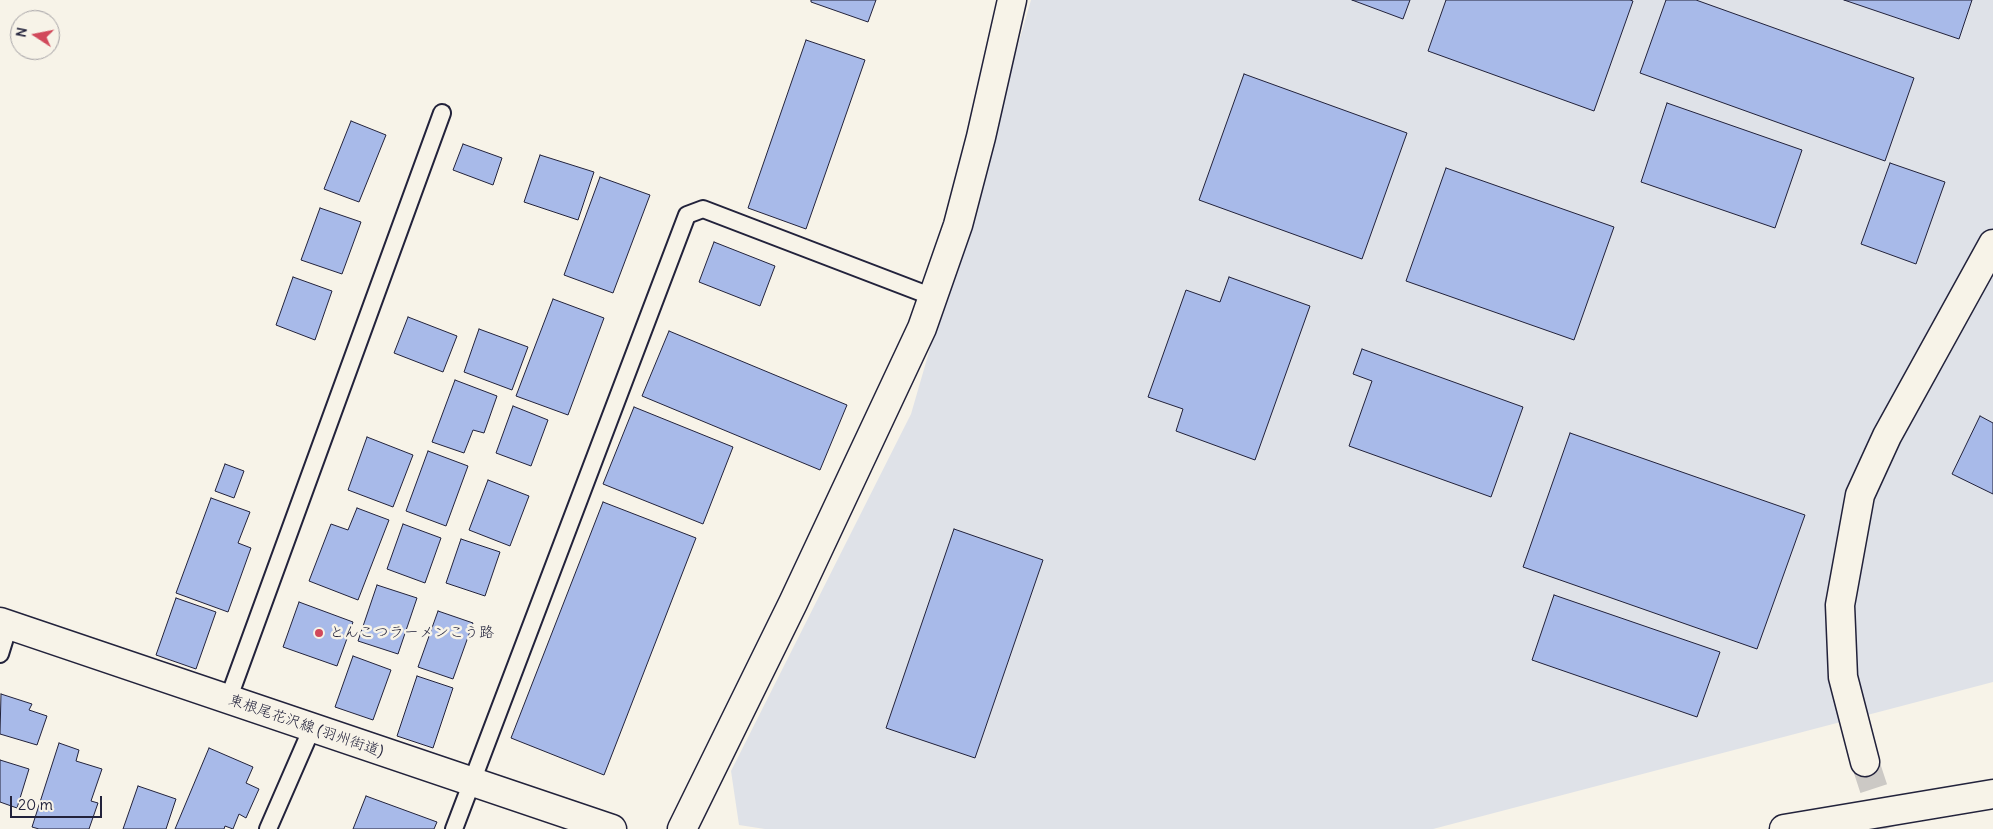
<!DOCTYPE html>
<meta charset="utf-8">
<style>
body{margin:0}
#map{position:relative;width:1993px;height:829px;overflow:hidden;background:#f7f3e8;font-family:Delius,sans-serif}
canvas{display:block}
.north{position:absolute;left:10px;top:10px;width:50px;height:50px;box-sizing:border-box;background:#f7f3e8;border:1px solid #a29fa3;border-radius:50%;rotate:281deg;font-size:14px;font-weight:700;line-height:20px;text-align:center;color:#22223b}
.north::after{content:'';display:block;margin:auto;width:18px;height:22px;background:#d1495b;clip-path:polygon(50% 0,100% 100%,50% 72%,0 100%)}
.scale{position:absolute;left:10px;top:796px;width:92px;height:22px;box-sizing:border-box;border:2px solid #22223b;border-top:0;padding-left:6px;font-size:15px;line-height:18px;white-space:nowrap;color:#22223b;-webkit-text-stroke:4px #f7f3e8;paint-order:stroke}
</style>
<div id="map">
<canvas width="1993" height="829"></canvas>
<div class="north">N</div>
<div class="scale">20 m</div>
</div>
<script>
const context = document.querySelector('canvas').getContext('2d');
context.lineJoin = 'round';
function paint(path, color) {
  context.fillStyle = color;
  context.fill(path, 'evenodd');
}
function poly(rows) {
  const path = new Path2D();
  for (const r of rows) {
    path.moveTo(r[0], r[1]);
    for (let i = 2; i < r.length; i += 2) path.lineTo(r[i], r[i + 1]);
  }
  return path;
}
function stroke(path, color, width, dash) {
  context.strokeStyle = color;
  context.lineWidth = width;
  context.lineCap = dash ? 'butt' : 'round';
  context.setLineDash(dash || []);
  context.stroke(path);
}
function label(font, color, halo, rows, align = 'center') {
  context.font = font + ' Delius,"Klee One",sans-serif';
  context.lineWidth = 5;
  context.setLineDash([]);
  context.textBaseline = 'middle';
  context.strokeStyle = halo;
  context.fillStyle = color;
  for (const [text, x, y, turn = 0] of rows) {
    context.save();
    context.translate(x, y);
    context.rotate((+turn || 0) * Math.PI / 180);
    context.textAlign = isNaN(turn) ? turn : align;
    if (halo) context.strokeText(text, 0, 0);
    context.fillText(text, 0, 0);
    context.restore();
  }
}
const built = poly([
 [1031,0,1993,0,1993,682,1433,829,765,829,739,825,731,771,911,414]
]);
const building = poly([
 [811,0,876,0,868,22,811,2,811,0],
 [1352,0,1410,0,1403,19,1352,0],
 [1446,0,1630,0,1633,1,1594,111,1428,51,1446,0],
 [1666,0,1696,0,1914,78,1885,161,1640,73,1666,0],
 [1844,0,1972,0,1959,39,1844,0],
 [806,40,865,60,806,229,748,208,806,40],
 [1244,74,1407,133,1362,259,1199,200,1244,74],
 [1667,103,1802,150,1775,228,1641,182,1667,103],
 [351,121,386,135,359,202,324,189,351,121],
 [463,144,502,158,493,185,453,170,463,144],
 [540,155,594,172,578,220,524,202,540,155],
 [1890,163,1945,182,1916,264,1861,244,1890,163],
 [1446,168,1614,227,1574,340,1406,281,1446,168],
 [600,177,650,195,613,293,564,275,600,177],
 [320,208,361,222,342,274,301,260,320,208],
 [714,242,775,266,760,306,699,282,714,242],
 [293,277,332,291,315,340,276,325,293,277],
 [1229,277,1310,306,1255,460,1176,431,1183,409,1148,397,1186,290,1220,302,1229,277],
 [553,299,604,318,568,415,516,396,553,299],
 [408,317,457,336,443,372,394,353,408,317],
 [479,329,528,347,512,390,464,372,479,329],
 [669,331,847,405,820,470,642,396,669,331],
 [1362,349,1523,407,1491,497,1349,446,1372,381,1353,374,1362,349],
 [455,380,497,396,484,433,473,430,464,453,432,442,455,380],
 [513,406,548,420,531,466,496,453,513,406],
 [634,407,733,447,703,524,603,484,634,407],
 [1980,416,1993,423,1993,494,1952,474,1980,416],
 [1570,433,1805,515,1757,649,1523,567,1570,433],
 [367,437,413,455,393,507,348,490,367,437],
 [428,451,468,466,446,526,406,511,428,451],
 [225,464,244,471,234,498,215,491,225,464],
 [488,480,529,496,510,546,469,530,488,480],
 [211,498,250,512,238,543,251,548,228,612,176,593,211,498],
 [603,502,696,538,604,775,511,738,603,502],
 [357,508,389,520,358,600,309,581,331,524,348,530,357,508],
 [403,524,441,538,425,583,387,569,403,524],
 [954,529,1043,560,975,758,886,728,954,529],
 [461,539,500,552,485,596,446,583,461,539],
 [377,585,417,598,398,654,358,641,377,585],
 [1554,595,1720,652,1697,717,1532,660,1554,595],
 [176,598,216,612,196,669,156,655,176,598],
 [299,602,353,622,337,666,283,647,299,602],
 [438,611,473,623,453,679,418,667,438,611],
 [353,656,391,670,373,720,335,707,353,656],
 [417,676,453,688,433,748,397,736,417,676],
 [1,694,32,704,29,710,47,716,37,745,0,734,1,694],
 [59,743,79,750,76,761,102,769,91,801,98,803,89,829,39,829,32,827,59,743],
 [209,748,253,767,246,783,259,789,246,818,239,814,233,829,225,826,224,829,175,829,209,748],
 [0,760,29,769,17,808,0,802,0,760],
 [138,786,176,799,166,829,123,829,138,786],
 [366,796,437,822,434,829,353,829,366,796]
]);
const streetTunnel = poly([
 [1865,762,1887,829]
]);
const lane = poly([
 [0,654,9,625],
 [228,700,442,113],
 [268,829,312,728],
 [454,829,687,215,703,209,933,297]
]);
const street = poly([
 [1865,762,1843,677,1840,605,1860,495,1887,436,1993,244],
 [682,829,793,603,922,328,958,225,981,137,1012,0]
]);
const secondary = poly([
 [0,622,612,829]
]);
const highway = poly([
 [1784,829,1993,794]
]);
const markers = [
 [319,633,5,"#d1495b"]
];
const poiNames = [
 ["とんこつラーメンこう路",329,633]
];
const streetNames = [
 ["東根尾花沢線 (羽州街道)",306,726,19]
];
paint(built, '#dfe2e8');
paint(building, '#a8bae9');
stroke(building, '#22223b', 1);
stroke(streetTunnel, '#ccc9c5', 28, [28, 14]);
stroke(lane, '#22223b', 20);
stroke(street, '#22223b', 31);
stroke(secondary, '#22223b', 31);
stroke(highway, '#22223b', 31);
stroke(lane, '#f7f3e8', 16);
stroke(street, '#f7f3e8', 28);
stroke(secondary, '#f7f3e8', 28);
stroke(highway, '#f7f3e8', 28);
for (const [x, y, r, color] of markers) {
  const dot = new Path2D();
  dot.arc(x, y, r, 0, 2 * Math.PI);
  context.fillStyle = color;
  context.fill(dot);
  stroke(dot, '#f7f3e8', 2);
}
label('15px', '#22223b', '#f7f3e8', poiNames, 'left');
label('15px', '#22223b', '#f7f3e8', streetNames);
</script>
